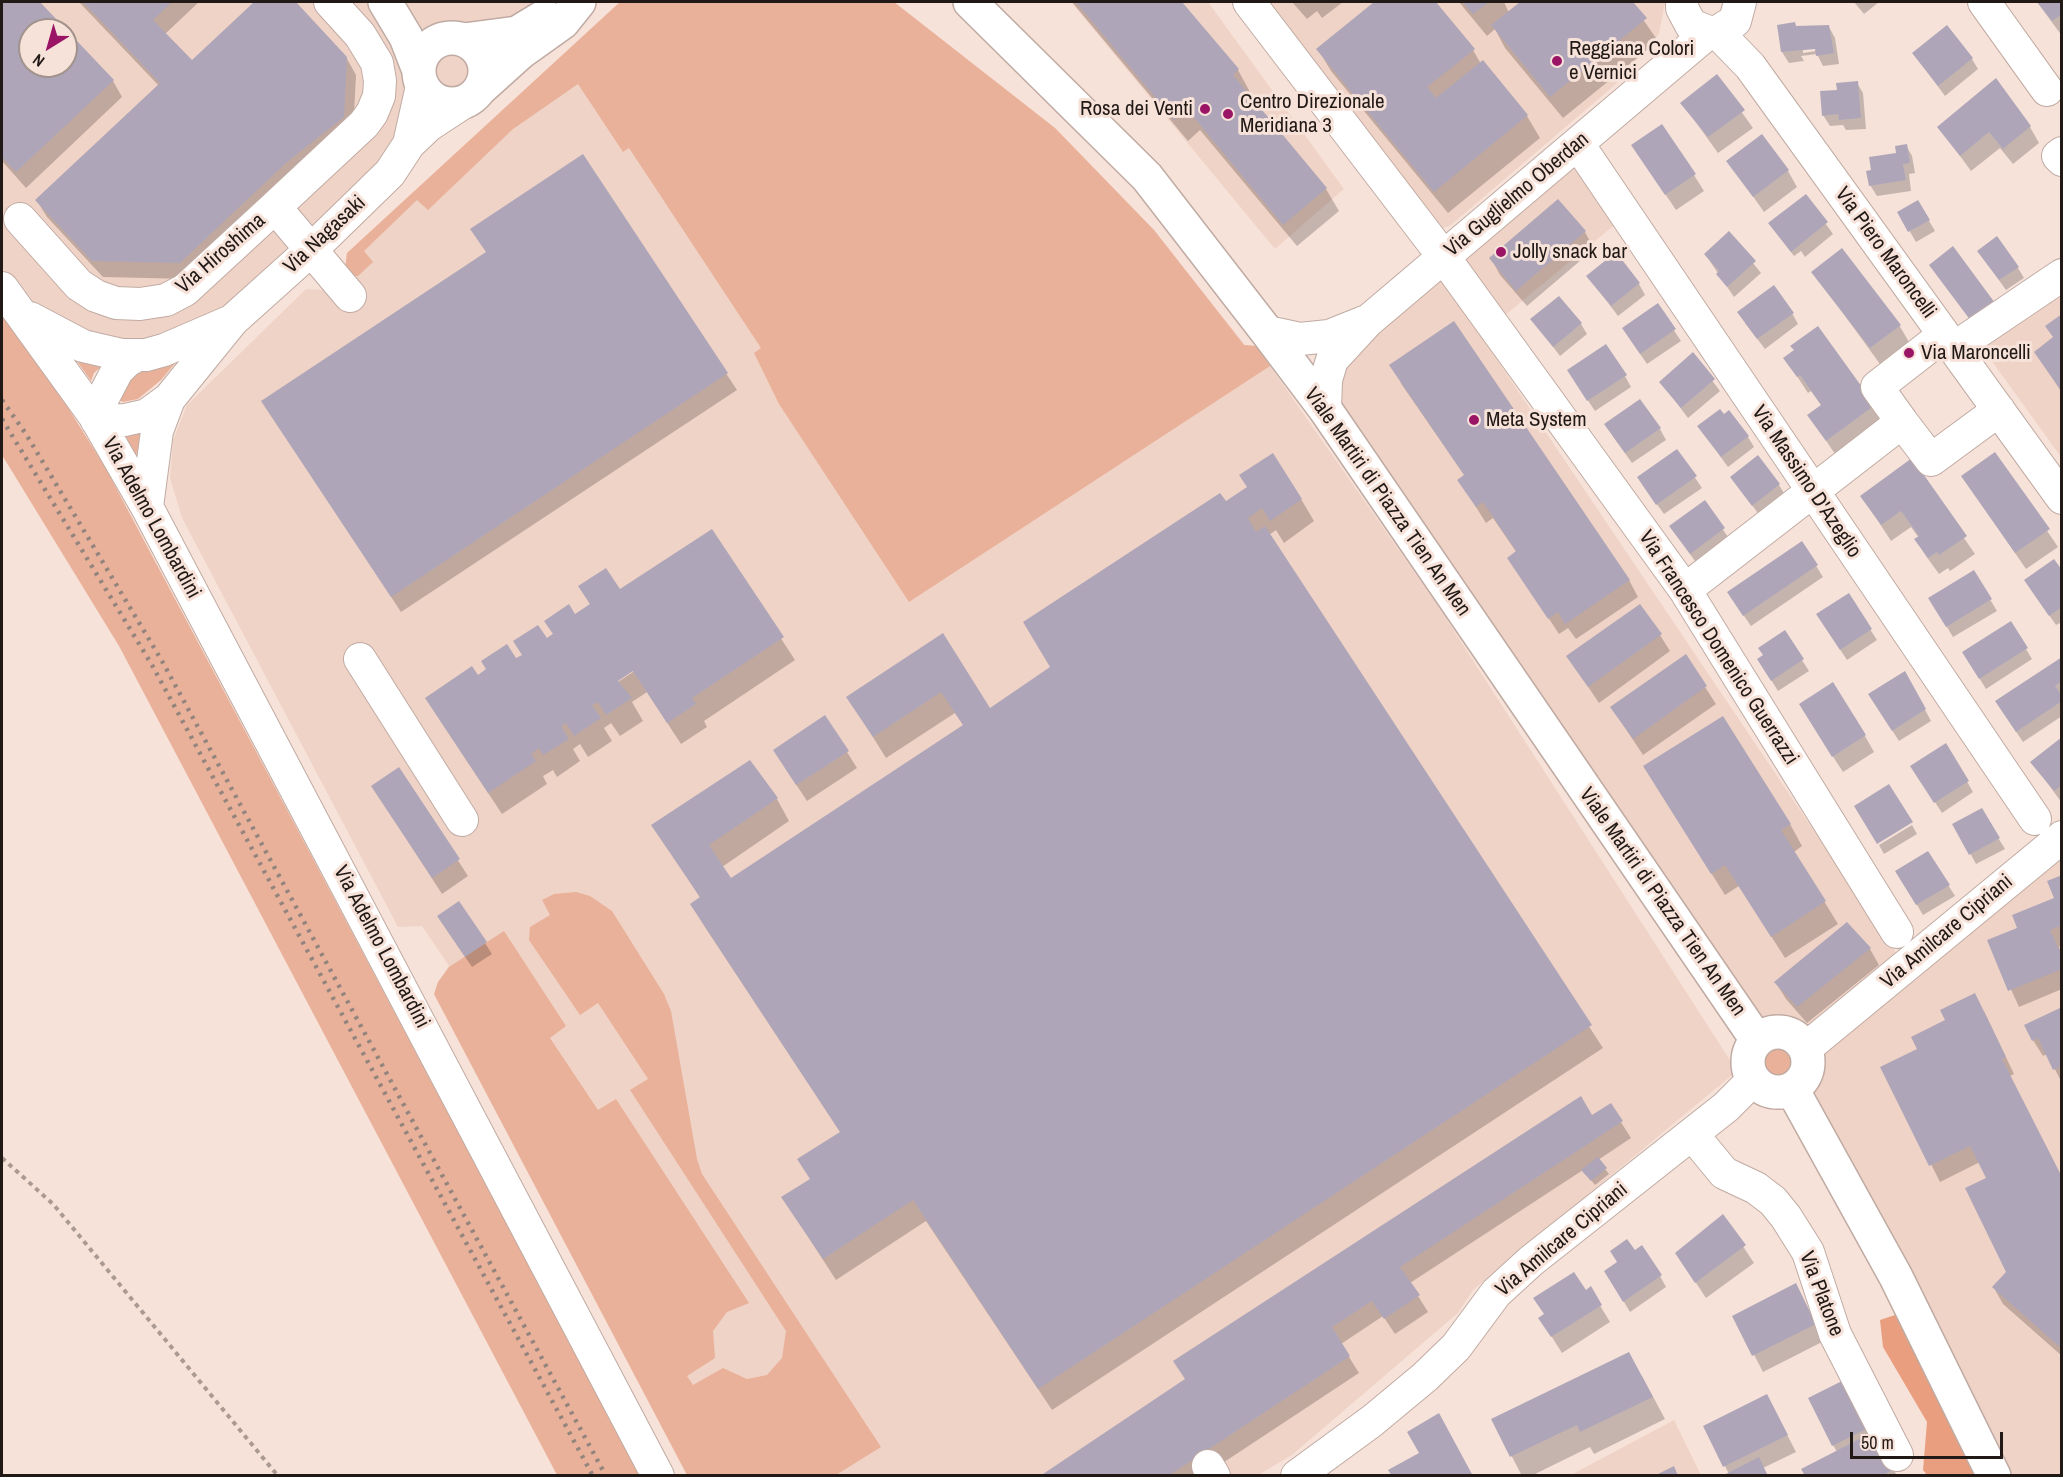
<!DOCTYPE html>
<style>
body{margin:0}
#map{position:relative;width:2063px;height:1477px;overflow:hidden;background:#f7e2d9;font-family:"Archivo Narrow",sans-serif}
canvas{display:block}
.frame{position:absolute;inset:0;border:3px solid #211916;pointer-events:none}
.north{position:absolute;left:18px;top:18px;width:60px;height:60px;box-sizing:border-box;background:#f7e2d9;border:2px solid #a1928b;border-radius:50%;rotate:217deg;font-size:16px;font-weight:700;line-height:24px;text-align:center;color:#211916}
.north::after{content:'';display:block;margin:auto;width:21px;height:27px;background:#9b1567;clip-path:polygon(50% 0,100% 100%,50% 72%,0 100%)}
.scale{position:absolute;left:1850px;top:1432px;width:153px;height:27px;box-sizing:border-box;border:3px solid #211916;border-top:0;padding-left:8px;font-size:18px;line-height:21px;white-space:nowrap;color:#211916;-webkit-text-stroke:4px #f7e2d9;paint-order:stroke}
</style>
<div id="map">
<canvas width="2063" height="1477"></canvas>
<div class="frame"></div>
<div class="north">N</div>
<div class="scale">50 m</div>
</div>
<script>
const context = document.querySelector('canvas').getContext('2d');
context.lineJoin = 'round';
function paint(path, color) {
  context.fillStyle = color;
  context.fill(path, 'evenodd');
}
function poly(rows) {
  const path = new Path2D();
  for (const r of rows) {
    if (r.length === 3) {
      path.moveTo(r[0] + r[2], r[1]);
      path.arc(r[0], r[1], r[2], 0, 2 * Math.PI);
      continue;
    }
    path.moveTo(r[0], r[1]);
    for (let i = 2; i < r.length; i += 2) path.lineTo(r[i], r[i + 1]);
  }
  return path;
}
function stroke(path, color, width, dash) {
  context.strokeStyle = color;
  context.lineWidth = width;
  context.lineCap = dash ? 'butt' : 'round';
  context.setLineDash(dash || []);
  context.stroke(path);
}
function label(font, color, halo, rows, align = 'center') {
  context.font = font + ' "Archivo Narrow",sans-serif';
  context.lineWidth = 6;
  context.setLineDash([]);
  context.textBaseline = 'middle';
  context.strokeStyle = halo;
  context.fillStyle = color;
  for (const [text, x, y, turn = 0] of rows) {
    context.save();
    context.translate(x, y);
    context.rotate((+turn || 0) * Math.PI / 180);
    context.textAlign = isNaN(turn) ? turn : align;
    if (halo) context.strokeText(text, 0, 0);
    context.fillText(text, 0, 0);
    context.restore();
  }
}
const built = poly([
 [2,2,555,2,208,322,147,348,49,323,2,268],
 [30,30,66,30,66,66,30,66],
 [620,2,894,2,1055,128,1154,230,1245,345,1256,346,1438,606,1737,1071,1473,1290,1458,1313,1292,1455,1258,1475,687,1475,434,994,438,982,449,966,422,926,398,927,182,518,170,478,173,440,187,405,306,289,324,290,345,269,347,253],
 [1071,2,1208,2,1344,189,1275,249],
 [1257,2,1665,2,1659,34,1616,84,1451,225,1441,229],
 [1576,151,1623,218,1498,321,1456,266],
 [2061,275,2061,457,1973,335],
 [1442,278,1915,981,2061,833,2061,1475,2006,1475,1823,1121,1338,415,1341,360],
 [1674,1420,1701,1475,1569,1476]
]);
const green = poly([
 [620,2,894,2,1055,128,1154,230,1244,345,1256,346,1270,366,909,602,779,404,754,353,761,348,629,148,623,152,578,84,513,129,428,210,417,200,364,251,373,262,358,276,352,276,345,269,347,253],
 [2,313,65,403,105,467,640,1475,557,1475,119,646,2,455],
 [182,355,161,380,138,399,123,402,116,398,131,374],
 [74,357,105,363,94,373,91,381],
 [142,431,136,456,125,435],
 [576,892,590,896,612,911,664,994,671,1011,697,1159,702,1174,881,1447,836,1475,687,1475,434,994,438,982,449,967,504,931,566,1026,550,1038,598,1110,616,1099,749,1303,727,1312,713,1331,715,1358,687,1376,693,1385,723,1368,747,1379,767,1375,782,1358,786,1331,630,1090,648,1079,598,1003,580,1015,529,940,530,927,550,915,542,900,554,894],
 [1778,1063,21]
]);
const forest = poly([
 [1898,1314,1985,1475,1927,1475,1923,1470,1927,1422,1883,1347,1880,1320]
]);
const shadow = poly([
 [2,2,38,2,65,30,30,30,30,66,66,66,66,31,113,81,122,97,26,188,2,161],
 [79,2,199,2,165,34,192,62,256,2,294,2,346,57,356,75,353,134,189,279,103,277,47,217,37,201,159,86],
 [1072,2,1180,2,1238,70,1250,92,1248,95,1326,189,1339,211,1297,246,1200,130,1188,141],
 [1292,2,1343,2,1322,18,1317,11,1307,19],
 [1377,2,1434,2,1473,50,1481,64,1527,116,1540,138,1448,213,1331,71,1318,49],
 [1459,2,1504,2,1509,13,1522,2,1631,2,1658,41,1563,118,1505,48,1495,29,1487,36],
 [1854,2,1879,2,1864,14],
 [2037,2,2062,2,2062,36,2040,6],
 [1829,27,1835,38,1839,64,1823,66,1817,54,1801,56,1804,61,1789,63,1782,52,1797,28],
 [1822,47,1822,50,1803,53,1803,50],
 [1914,54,1972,59,1978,69,1945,96],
 [1716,76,1753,128,1718,153,1682,103],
 [1857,83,1863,93,1866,129,1846,130,1843,125,1830,126,1823,115,1838,91],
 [1939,127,2030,127,2039,143,2013,164,2000,148,1971,171],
 [1906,145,1912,156,1915,173,1909,174,1911,191,1877,196,1870,185],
 [583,156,737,390,401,612,263,402,487,253],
 [1643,161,1694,175,1704,191,1676,210],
 [1728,161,1788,171,1797,187,1764,212],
 [1806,196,1833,234,1805,257,1801,251,1794,256,1773,228],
 [1918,202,1935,231,1916,242,1899,213],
 [1585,232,1594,249,1527,306,1500,275,1491,258],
 [1729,233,1761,273,1734,297,1705,254],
 [1986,262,2018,268,2024,278,2006,290],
 [1813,272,1899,325,1909,342,1880,364],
 [1588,276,1639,284,1645,295,1618,316],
 [1657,305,1681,341,1647,364,1630,339],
 [1792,313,1798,324,1765,349,1745,323],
 [2062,316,2062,393,2036,352,2054,338],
 [1532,319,1581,324,1587,334,1560,356],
 [1693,355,1720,391,1688,418,1661,382],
 [1785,358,1874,406,1883,423,1837,457,1809,415,1822,406,1811,391,1808,393],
 [1625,376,1631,387,1595,411,1575,381],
 [1400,382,1629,580,1638,597,1576,639,1568,628,1559,634,1509,558,1517,553,1493,518,1486,523,1459,480,1465,476],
 [1699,427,1748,437,1754,447,1728,467],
 [1660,429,1666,440,1632,463,1612,435],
 [1677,451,1702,488,1664,514,1645,488],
 [1995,454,2058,547,2026,569,1963,477],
 [1911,461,1975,554,1950,571,1948,568,1939,574,1926,556,1916,540,1919,538,1911,527,1891,541,1862,496],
 [1732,478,1779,485,1785,495,1760,516],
 [1301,499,1314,521,1284,543,1276,530,1269,535,1603,1048,1052,1410,926,1221,836,1280,783,1198,811,1180,841,1133,705,927,692,905,701,899,653,826,777,799,789,821,722,867,730,880,964,726,955,713,886,758,848,697,942,635,990,710,1052,668,1225,503],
 [1704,502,1730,540,1697,564,1678,537],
 [711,531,795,660,704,721,707,727,681,744,647,692,632,702,643,721,620,736,611,723,604,728,612,741,588,757,580,744,573,749,580,761,557,777,553,770,543,776,547,784,502,814,440,720,478,677,516,661,591,606,580,587,620,591],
 [633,669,633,672,612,686,611,683],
 [1802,543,1823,577,1751,626,1735,603],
 [2062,572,2062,622,2056,625,2032,591],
 [1974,573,1997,611,1953,637,1930,599],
 [1848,595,1877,640,1847,660,1824,625],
 [1784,632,1809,671,1778,691,1765,670],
 [1660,635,1670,651,1599,703,1568,657],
 [2026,649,2032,659,1986,689,1970,663],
 [1685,656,1716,704,1643,755,1612,708],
 [2062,658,2062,716,2023,742,2003,712],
 [1911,683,1931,721,1899,741,1876,705],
 [1810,721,1865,736,1874,752,1843,772],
 [2062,739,2062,803,2032,762],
 [1946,745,1973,792,1942,813,1919,777],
 [847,752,857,768,807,801,784,766],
 [399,769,468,876,442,894,373,787],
 [1658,788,1790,824,1802,846,1794,852,1838,924,1785,958,1739,886,1725,895],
 [1981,810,2005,849,1976,864,1954,824],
 [1912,825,1917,834,1884,854,1879,845],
 [1928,853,1955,896,1923,915,1897,871],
 [2062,877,2062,945,2059,947,2062,954,2062,989,2019,1007,1989,941,2019,928,2056,898],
 [459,903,492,954,472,967,445,927],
 [1847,924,1870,949,1879,965,1807,1023,1786,999,1776,983],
 [2062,1009,2062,1083,2047,1054,2043,1056,2033,1040],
 [1984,1011,2014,1074,2010,1076,2062,1182,2062,1356,2003,1304,1994,1288,2008,1272,1988,1178,1980,1162,1940,1182,1882,1067,1919,1049],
 [1610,1105,1631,1138,1598,1160,1609,1174,1595,1185,1583,1170,1410,1283,1428,1312,1395,1334,1383,1316,1341,1344,1359,1373,1203,1476,1043,1476],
 [1723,1216,1754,1263,1706,1298,1677,1254],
 [1634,1252,1660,1276,1666,1287,1630,1312,1606,1272],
 [1795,1285,1824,1341,1763,1372,1734,1316],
 [1590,1289,1610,1322,1562,1353,1540,1318],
 [1642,1376,1665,1419,1594,1454,1590,1447,1531,1476,1522,1476,1493,1420],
 [1844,1382,1884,1450,1897,1476,1806,1476,1837,1452,1833,1445],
 [1776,1413,1796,1452,1763,1468,1729,1474,1705,1427]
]);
const building = poly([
 [2,2,40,2,114,80,16,172,2,157],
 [30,30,66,30,66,66,30,66],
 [83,2,172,2,153,20,192,60,254,2,296,2,347,57,344,117,287,162,180,263,92,261,35,200,160,83],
 [1076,2,1182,2,1239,69,1233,75,1327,188,1283,225,1187,109,1174,120],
 [1374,2,1436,2,1475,49,1427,87,1436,98,1483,60,1528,115,1434,192,1316,49],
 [1463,2,1489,2,1473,14],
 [1520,2,1633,2,1647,18,1550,97,1491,25],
 [2037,2,2062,2,2062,14,2052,21],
 [1795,22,1796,26,1829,25,1834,53,1816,56,1815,49,1781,52,1777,25],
 [1947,25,1973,58,1938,86,1912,53],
 [1717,74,1745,110,1708,137,1680,103],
 [1996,78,2031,126,2003,149,1989,132,1960,156,1937,127],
 [1858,81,1861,118,1839,120,1838,114,1822,116,1820,91,1837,90,1836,83],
 [1662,124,1696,174,1665,195,1631,145],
 [1762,134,1789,170,1753,197,1726,161],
 [1907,144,1910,163,1903,164,1906,180,1869,186,1866,171,1871,170,1869,157,1896,153,1895,146],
 [583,154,728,373,391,597,261,401,486,252,470,229],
 [1806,194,1828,222,1791,252,1768,223],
 [1558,199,1586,231,1516,291,1489,258],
 [1918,200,1930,220,1908,232,1897,212],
 [1729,231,1756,261,1727,287,1716,274,1719,271,1704,254],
 [1997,236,2019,267,1999,280,1977,251],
 [1953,246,1995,303,1971,321,1929,265],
 [1842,248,1901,325,1870,348,1811,272],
 [1616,252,1640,283,1611,306,1586,276],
 [1774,285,1794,313,1757,339,1737,312],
 [1559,296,1582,323,1553,347,1530,319],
 [1658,303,1676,329,1640,354,1622,328],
 [2062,314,2062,392,2034,352,2053,337,2045,326],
 [1454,321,1630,580,1565,624,1558,612,1548,619,1507,558,1516,551,1483,502,1476,507,1457,480,1464,475,1389,365],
 [1818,326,1875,405,1826,441,1807,415,1821,405,1800,375,1797,377,1783,358,1794,350,1790,346],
 [1606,344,1627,375,1587,401,1567,370],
 [1693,352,1715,379,1681,408,1659,382],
 [1640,399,1661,428,1625,453,1604,424],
 [1720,409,1724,414,1729,410,1749,436,1721,457,1697,426],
 [1677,449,1697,476,1656,505,1637,477],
 [1995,452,2050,529,2015,553,1961,476],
 [1273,453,1302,499,1270,521,1262,508,1248,518,1256,532,1265,526,1592,1025,1038,1389,913,1200,823,1259,781,1197,810,1179,797,1159,840,1132,690,904,700,897,651,825,750,760,778,798,709,845,731,878,963,725,941,692,873,737,846,697,943,633,990,708,1050,667,1023,622,1220,493,1226,501,1247,487,1239,475],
 [1758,455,1780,484,1752,506,1730,477],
 [1912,458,1967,536,1939,555,1937,552,1928,558,1914,539,1919,536,1901,511,1881,525,1860,496],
 [1705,500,1725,528,1690,554,1669,526],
 [712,529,784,637,692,698,696,704,667,723,633,671,618,681,632,698,606,715,598,702,592,705,601,718,574,736,566,723,561,726,569,739,543,755,539,748,531,754,536,761,488,793,425,698,472,666,478,675,486,669,481,661,507,644,516,658,522,655,513,641,538,625,547,638,553,634,544,621,569,604,575,614,590,604,578,586,606,568,620,589],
 [1802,541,1818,565,1743,616,1727,592],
 [2054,559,2062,570,2062,607,2049,616,2024,580],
 [1974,570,1992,599,1946,627,1928,598],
 [1849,593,1872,629,1840,650,1816,614],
 [1640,604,1662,634,1588,687,1566,656],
 [2011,621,2028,648,1979,679,1962,652],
 [1785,630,1804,659,1771,681,1757,659,1763,655,1758,648],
 [1686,654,1707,686,1633,739,1610,707],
 [2062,657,2062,681,2055,686,2062,696,2062,701,2016,732,1995,701],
 [1905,671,1926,709,1892,731,1868,694],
 [1833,682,1866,735,1832,757,1799,704],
 [825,715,849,751,796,785,773,750],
 [1723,716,1791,824,1781,830,1826,901,1771,937,1725,865,1711,874,1643,766],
 [2062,737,2062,785,2054,791,2030,762],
 [1946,743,1969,781,1934,803,1910,766],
 [399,767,460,859,432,878,371,786],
 [1889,784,1913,822,1877,844,1854,806],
 [1982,808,2000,838,1969,855,1952,824],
 [1928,851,1950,885,1916,905,1895,871],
 [2062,875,2062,925,2050,930,2062,956,2062,969,2008,991,1987,940,2017,928,2012,915,2054,898,2047,881],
 [459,901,487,942,465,957,437,916],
 [1847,922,1871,948,1797,1007,1774,982],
 [1975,993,2006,1057,2002,1059,2062,1177,2062,1349,1992,1287,2006,1272,1965,1188,1986,1178,1970,1146,1929,1166,1880,1067,1917,1049,1911,1037,1945,1020,1940,1010],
 [2062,1007,2062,1066,2053,1070,2038,1038,2032,1041,2024,1025],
 [1581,1096,1592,1115,1611,1103,1623,1121,1400,1267,1420,1295,1384,1319,1372,1301,1332,1327,1350,1356,1168,1476,1040,1476,1185,1379,1173,1361],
 [1598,1157,1607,1168,1591,1181,1581,1170],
 [1723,1214,1746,1245,1695,1283,1675,1253],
 [1627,1239,1635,1250,1642,1245,1662,1275,1623,1302,1604,1271,1617,1262,1610,1251],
 [1574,1272,1586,1290,1591,1286,1602,1305,1551,1337,1538,1318,1544,1314,1533,1298],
 [1796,1283,1816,1324,1752,1356,1732,1316],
 [1629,1352,1653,1397,1580,1432,1577,1425,1510,1457,1491,1419],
 [1844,1380,1868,1428,1832,1446,1808,1398],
 [1767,1394,1788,1435,1723,1467,1703,1426],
 [1439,1413,1473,1476,1392,1476,1388,1470,1419,1453,1407,1432],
 [1875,1431,1894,1469,1882,1476,1805,1476,1801,1469],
 [1759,1457,1768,1476,1722,1476],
 [1674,1466,1678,1476,1654,1476]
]);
const path = poly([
 [2,1158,53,1204,278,1476]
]);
const minor = poly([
 [330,2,360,35,377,63,380,81,379,96,372,113,364,124,275,207,350,296],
 [1249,2,1443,256,1685,590,1897,932],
 [1682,2,1682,8,1691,25,1709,32,1717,32,1735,21,1740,2],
 [1984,2,2047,90],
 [1717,32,1750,66,2062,498],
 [409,144,422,86],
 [1578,144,2035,819],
 [2062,153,2058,156,2062,160],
 [20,219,79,285,96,296,116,303,140,304,166,300,185,290,275,207],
 [2,288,94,415,147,507,658,1476],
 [30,318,83,346,122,355,146,355,164,350,229,322],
 [1267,332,1300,339,1329,336,1364,322],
 [1944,335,1877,387,1902,422,1931,460,1999,410],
 [1954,348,2062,275],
 [1325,409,1326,380,1332,360,1368,321,1709,32],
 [94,415,117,371,127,361,138,355],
 [97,421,125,420,147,415,169,399,233,320,312,249,390,173,409,144,429,125,461,104],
 [147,507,157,431,169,399],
 [1685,590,1902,422],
 [360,659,462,820],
 [1805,1049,2062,837],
 [1692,1134,1724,1173,1756,1188,1773,1201,1786,1217,1808,1252,1835,1334,1897,1455],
 [1208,1466,1214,1476],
 [1297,1476,1372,1421,1425,1377,1456,1347,1496,1293,1531,1261,1726,1107,1753,1080]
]);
const major = poly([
 [385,2,406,37,418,68],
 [970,2,1147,177,1267,332,1325,409,1757,1040],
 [452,71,33],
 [464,40,517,33,545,16],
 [481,88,521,52,563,22,579,2],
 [1778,1062,30],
 [1792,1089,1896,1277,1994,1476]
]);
const rail = poly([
 [2,400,26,434,162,661,606,1476],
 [2,419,152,665,593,1476]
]);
const markers = [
 [1557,61,6,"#9b1567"],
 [1205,109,6,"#9b1567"],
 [1228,114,6,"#9b1567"],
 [1501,252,6,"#9b1567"],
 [1909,353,6,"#9b1567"],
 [1474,420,6,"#9b1567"]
];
const poiNames = [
 ["Reggiana Colori",1569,49],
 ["e Vernici",1569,73],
 ["Centro Direzionale",1240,102],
 ["Meridiana 3",1240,126],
 ["Rosa dei Venti",1193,109,"right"],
 ["Jolly snack bar",1513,252],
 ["Via Maroncelli",1921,353],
 ["Meta System",1486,420]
];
const streetNames = [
 ["Via Guglielmo Oberdan",1517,195,-40],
 ["Via Nagasaki",325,235,-43],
 ["Via Piero Maroncelli",1885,253,54],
 ["Via Hiroshima",221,254,-41],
 ["Via Massimo D'Azeglio",1806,482,56],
 ["Viale Martiri di Piazza Tien An Men",1387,502,55],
 ["Via Adelmo Lombardini",151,518,61],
 ["Via Francesco Domenico Guerrazzi",1718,648,57],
 ["Viale Martiri di Piazza Tien An Men",1662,902,55],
 ["Via Amilcare Cipriani",1947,932,-40],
 ["Via Adelmo Lombardini",381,947,62],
 ["Via Amilcare Cipriani",1562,1240,-40],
 ["Via Platone",1821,1294,69]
];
paint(built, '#f0d3c7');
paint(green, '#e9b199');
paint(forest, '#e99f7f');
paint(shadow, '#0003');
paint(building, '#aea6b8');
stroke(minor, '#c0aba3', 34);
stroke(major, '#c0aba3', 36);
stroke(path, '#aa9a93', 4, [4.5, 4.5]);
stroke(minor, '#fff', 32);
stroke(major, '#fff', 33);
stroke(rail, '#93847e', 4.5, [3, 6]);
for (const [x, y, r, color] of markers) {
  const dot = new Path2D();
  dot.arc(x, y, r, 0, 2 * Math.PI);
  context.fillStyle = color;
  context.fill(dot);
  stroke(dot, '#f7e2d9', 2);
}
label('21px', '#211916', '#f7e2d9', poiNames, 'left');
label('21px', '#211916', '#f7e2d9', streetNames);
</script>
